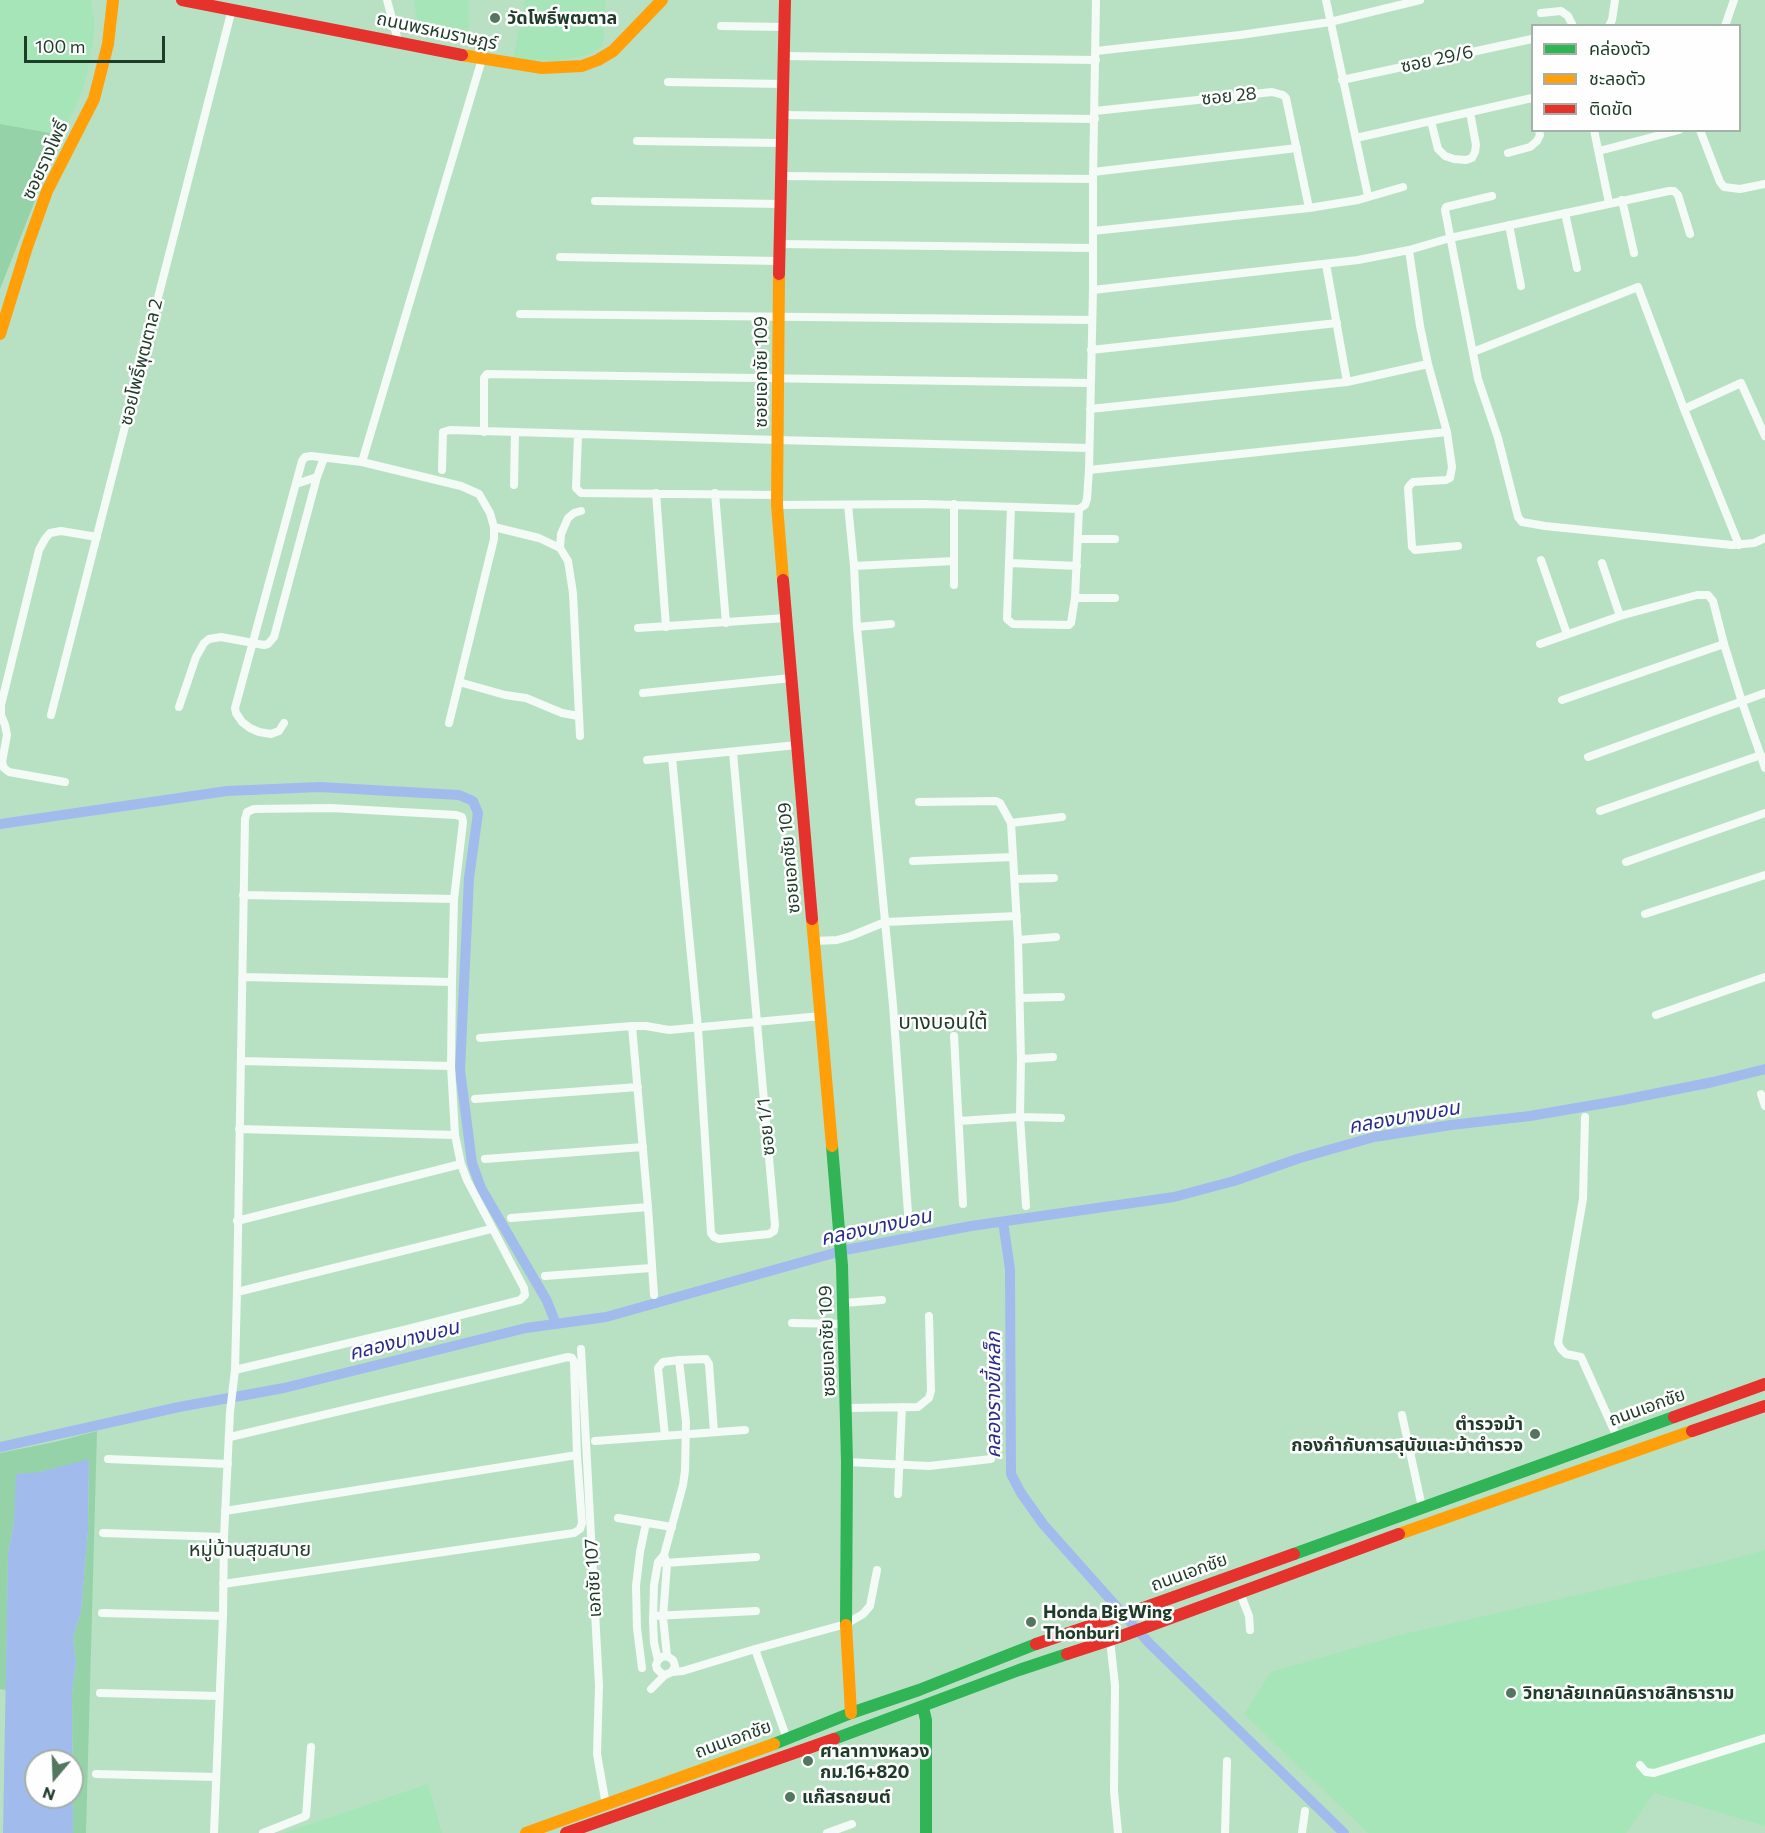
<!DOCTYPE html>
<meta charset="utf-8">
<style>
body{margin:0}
#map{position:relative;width:1765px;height:1833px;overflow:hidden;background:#b8e1c4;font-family:Commissioner,"Noto Sans Thai",sans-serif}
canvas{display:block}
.legend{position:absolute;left:1531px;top:24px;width:210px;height:108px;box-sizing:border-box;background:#fefefe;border:2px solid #a4b0a8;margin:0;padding:8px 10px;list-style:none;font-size:18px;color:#1e3c28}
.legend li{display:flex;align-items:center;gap:12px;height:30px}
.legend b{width:30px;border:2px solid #a4b0a8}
.north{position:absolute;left:24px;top:1749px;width:60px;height:60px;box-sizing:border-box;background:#fefefe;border:2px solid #a4b0a8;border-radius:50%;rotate:199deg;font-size:16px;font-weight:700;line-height:24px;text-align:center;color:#1e3c28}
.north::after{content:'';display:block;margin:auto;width:21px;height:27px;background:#54765f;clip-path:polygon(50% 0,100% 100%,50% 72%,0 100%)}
.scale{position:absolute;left:24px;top:36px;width:141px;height:27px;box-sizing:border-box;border:3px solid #1e3c28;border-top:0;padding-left:8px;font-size:18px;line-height:21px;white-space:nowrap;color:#1e3c28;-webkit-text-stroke:4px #fefefe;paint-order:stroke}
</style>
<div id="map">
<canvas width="1765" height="1833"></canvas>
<ul class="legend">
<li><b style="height:8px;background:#30b455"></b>คล่องตัว</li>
<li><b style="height:8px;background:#ff9f0a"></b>ชะลอตัว</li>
<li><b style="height:8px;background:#e5322d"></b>ติดขัด</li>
</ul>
<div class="north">N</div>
<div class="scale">100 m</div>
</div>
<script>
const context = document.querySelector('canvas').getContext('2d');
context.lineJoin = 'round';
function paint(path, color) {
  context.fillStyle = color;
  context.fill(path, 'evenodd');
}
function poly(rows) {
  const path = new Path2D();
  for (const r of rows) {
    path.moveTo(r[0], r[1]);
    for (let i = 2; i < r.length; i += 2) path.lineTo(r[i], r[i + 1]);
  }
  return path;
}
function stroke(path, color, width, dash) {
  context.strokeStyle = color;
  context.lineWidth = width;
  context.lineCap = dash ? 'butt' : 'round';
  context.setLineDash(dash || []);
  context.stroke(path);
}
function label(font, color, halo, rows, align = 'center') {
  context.font = font + ' Commissioner,"Noto Sans Thai",sans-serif';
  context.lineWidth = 5;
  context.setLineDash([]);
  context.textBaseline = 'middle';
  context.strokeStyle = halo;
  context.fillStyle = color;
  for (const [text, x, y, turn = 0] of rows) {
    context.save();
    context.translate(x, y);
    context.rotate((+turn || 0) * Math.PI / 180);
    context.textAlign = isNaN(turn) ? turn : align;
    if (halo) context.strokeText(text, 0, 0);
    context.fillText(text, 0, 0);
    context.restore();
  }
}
const built = poly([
 [0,0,91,0,95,25,89,68,78,102,61,135,0,124],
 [414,0,469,0,469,35,418,30],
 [525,0,606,0,603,46,590,54,558,61,513,59],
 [1765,1550,1765,1826,1654,1793,1626,1833,1368,1833,1244,1714,1271,1672,1400,1635,1718,1563],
 [428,1784,442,1833,284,1833]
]);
const green = poly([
 [0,124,61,135,0,289],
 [97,1431,86,1833,73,1833,72,1692,76,1662,73,1638,81,1611,88,1531,89,1460,40,1472,14,1521,8,1554,6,1690,0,1689,0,1453,59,1441]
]);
const water = poly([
 [89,1459,88,1531,81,1611,73,1638,76,1662,72,1692,73,1833,3,1833,8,1554,14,1521,16,1474,40,1472],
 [36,1761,72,1761,72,1797,36,1797]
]);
const canal = poly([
 [0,824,227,791,320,787,459,795,473,801,478,813,469,878,460,1070,472,1163,481,1188,547,1301,556,1324],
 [1003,1222,1010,1269,1011,1474,1021,1493,1043,1524,1149,1643,1344,1833],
 [0,1447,179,1407,284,1388,526,1328,606,1317,845,1250,971,1226,1174,1197,1234,1181,1300,1158,1374,1137,1451,1125,1530,1116,1623,1100,1713,1082,1765,1069]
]);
const street = poly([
 [387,0,398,41],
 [1326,0,1368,196],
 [1541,13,1561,11,1568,16,1573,26],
 [721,26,784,27],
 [1609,26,1612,20,1615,0],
 [1725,26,1734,0],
 [1096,51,1240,35,1330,22,1420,0],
 [783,56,1096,60],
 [1342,80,1532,39],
 [668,82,783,84],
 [1095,111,1272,92,1283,95,1286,98,1309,208],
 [782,115,1095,119],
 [1431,121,1438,149,1445,156,1454,159,1466,160,1472,158,1475,152,1476,145,1470,112],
 [1594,130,1609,203],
 [1700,130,1720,182,1724,187,1740,189,1765,184],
 [1356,138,1532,98],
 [637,141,781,143],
 [1599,151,1679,130],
 [1508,153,1530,147,1537,141,1540,135,1539,130],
 [1093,172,1297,148],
 [781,176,1093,179],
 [1492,196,1446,207,1445,210,1478,379,1498,438,1518,517,1522,522,1545,526,1732,545,1754,543,1765,538],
 [1622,200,1634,253],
 [595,201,780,204],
 [1565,213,1577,268],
 [1509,225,1521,286],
 [1093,231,1309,208,1358,200,1403,187],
 [780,244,1093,248],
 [1409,250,1420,326,1428,364,1447,432,1452,467,1450,478,1446,480,1413,482,1410,485,1408,488,1412,547,1415,550,1458,546],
 [560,257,779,261],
 [1326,264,1347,382],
 [1093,290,1358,260,1409,250,1450,238,1669,191,1674,191,1678,195,1690,234],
 [520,314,1092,320],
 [1091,350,1337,323],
 [1473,352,1638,287,1684,409,1741,383,1765,436],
 [1090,409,1347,382,1428,364],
 [1684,409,1739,545],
 [484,432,484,378,487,374,1090,383],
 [578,435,576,488,581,493,777,495],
 [362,462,461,486,479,494,490,513,494,527,494,539,449,723],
 [442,470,443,432,450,430,778,440,1089,448],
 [1089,470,1447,432],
 [296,484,317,477,324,458],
 [514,485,515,433],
 [656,493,666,627],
 [715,493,726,623],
 [954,504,954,585],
 [777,505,924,504,1079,509,1085,505,1087,499,1089,470,1093,290,1093,179,1096,0],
 [848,505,854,566,857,627,893,1005,909,1227],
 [1011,507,1007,619,1013,624,1069,625,1071,623,1075,598,1079,509],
 [494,527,539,538,560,548,568,561,573,593,580,736],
 [1078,539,1115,539],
 [560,548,561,534,568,518,574,513,581,511],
 [1541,560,1567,634],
 [1010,563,1077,566],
 [1602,563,1620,616],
 [854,566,954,561],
 [1075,598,1115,598],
 [857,627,891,624],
 [638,628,786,618],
 [1540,644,1620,616,1697,595,1708,595,1713,601,1724,644,1742,702,1765,768],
 [459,682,505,695,526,698,562,713,578,716],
 [643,693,791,678],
 [1562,700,1724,644],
 [179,707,196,657,204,643,209,639,221,637,264,645,268,644,274,637,317,477],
 [51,715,232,9],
 [284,723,279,731,271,734,259,732,250,728,242,722,236,713,235,708,302,461,305,457,311,456,362,462,482,59],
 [1588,757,1765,693],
 [672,758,698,1028,711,1233,714,1237,719,1239,769,1234,774,1231,775,1225,733,752],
 [647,760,797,745],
 [65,782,9,772,4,768,2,762,7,735,5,725,1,715,1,705,39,550,45,539,50,533,61,531,97,537],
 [919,802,996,801,1000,803,1011,823,1018,940,1021,1059,1020,1117,1026,1206],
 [1600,811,1761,755],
 [1011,823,1062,817],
 [913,861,1012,857],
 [1626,862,1765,813],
 [1015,879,1054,878],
 [243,895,454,899],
 [1645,914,1765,875],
 [1018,940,1056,937],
 [815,941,837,940,851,936,885,922,1017,916],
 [244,977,452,982],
 [1020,998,1061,997],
 [1656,1015,1765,977],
 [632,1026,648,1207,654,1295],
 [954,1036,963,1204],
 [480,1038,632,1026,646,1026,669,1030,821,1016],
 [1021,1059,1053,1057],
 [241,1061,451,1066],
 [1761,1094,1765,1106],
 [475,1099,638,1087],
 [1585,1117,1583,1199,1558,1343,1561,1349,1566,1354,1581,1357,1617,1437],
 [959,1121,1020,1117,1061,1118],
 [239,1129,455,1135],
 [485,1159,643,1147],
 [511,1218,648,1207],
 [237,1221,461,1164],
 [545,1276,651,1268],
 [237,1292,491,1229],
 [844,1303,882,1300],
 [792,1323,844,1324],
 [581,1349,599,1686,597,1754,606,1805],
 [847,1408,918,1407,929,1398,931,1391,929,1316],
 [1402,1415,1422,1507],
 [665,1436,658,1368,663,1362,679,1360,706,1359,709,1364,714,1432],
 [595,1441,745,1430],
 [108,1459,228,1464],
 [847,1462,929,1466,991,1459],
 [898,1494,902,1407],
 [225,1511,577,1455],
 [618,1518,672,1527],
 [103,1533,224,1537],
 [664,1555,667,1564,663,1617,667,1656],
 [664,1563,756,1557],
 [223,1584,574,1533,580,1529,582,1523,577,1455,574,1362,572,1358,568,1357,230,1437],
 [1240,1593,1249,1616,1250,1630],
 [102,1613,223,1616],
 [653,1616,756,1611],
 [1110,1640,1115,1685,1114,1791,1118,1833],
 [755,1649,846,1624,863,1614,870,1606,877,1570],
 [658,1660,654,1643,653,1621,654,1585,658,1562,664,1555,683,1485,685,1471,686,1422,679,1360],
 [642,1668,637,1628,636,1586,640,1552,646,1523],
 [672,1672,683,1671,755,1649,787,1739],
 [651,1689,665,1675,672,1672,675,1666,673,1660,667,1656,662,1657,658,1660,656,1665,657,1669,661,1673,665,1675],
 [100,1693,219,1696],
 [1640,1765,1646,1772,1654,1773,1765,1738],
 [96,1774,216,1777],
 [214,1833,223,1616,224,1537,230,1412,235,1370,237,1292,245,819,247,812,254,809,331,808,456,815,462,817,463,822,454,899,452,982,451,1066,455,1135,461,1164,467,1180,524,1288,525,1295,520,1300,407,1329,235,1370],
 [263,1833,306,1816,311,1747],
 [827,1833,852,1824],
 [1225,1833,1227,1761],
 [1302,1833,1305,1811]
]);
const fast = poly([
 [832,1146,842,1266,847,1462,846,1625],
 [1294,1554,1674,1417],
 [923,1707,926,1720,926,1833],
 [834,1739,1019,1670,1067,1654],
 [774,1744,851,1713,919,1690,1036,1644]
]);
const slow = poly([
 [462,55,542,68,582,66,598,60,613,51,662,0],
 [779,274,777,505,783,580],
 [0,334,27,247,47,191,94,99,108,44,113,0],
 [812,919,832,1146],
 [1399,1534,1692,1431],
 [846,1625,851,1713],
 [526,1833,774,1744]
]);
const jam = poly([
 [182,0,462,55],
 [779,274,785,0],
 [783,580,812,919],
 [1674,1417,1765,1384],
 [1692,1431,1765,1406],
 [1036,1644,1146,1607,1294,1554],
 [1067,1654,1119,1637,1399,1534],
 [566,1833,834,1739]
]);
const markers = [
 [495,18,6,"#54765f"],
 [1535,1434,6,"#54765f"],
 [1031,1622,6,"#54765f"],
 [1511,1693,6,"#54765f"],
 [808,1761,6,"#54765f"],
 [790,1797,6,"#54765f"]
];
const poiNames = [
 ["วัดโพธิ์พุฒตาล",507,18],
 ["ตำรวจม้า",1523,1424,"right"],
 ["กองกำกับการสุนัขและม้าตำรวจ",1523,1445,"right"],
 ["Honda BigWing",1043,1612],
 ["Thonburi",1043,1633],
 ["วิทยาลัยเทคนิคราชสิทธาราม",1523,1693],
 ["ศาลาทางหลวง",820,1751],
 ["กม.16+820",820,1772],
 ["แก๊สรถยนต์",802,1797]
];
const streetNames = [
 ["ถนนพรหมราษฎร์",437,31,12],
 ["ซอย 29/6",1437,59,-12],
 ["ซอย 28",1229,96,-6],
 ["ซอยรางโพธิ์",45,160,-65],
 ["ซอยโพธิ์พุฒตาล 2",141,362,-76],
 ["ซอยเอกชัย 109",761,372,-90],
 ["ซอยเอกชัย 109",789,858,-95],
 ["ซอย 1/1",766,1127,-95],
 ["ซอยเอกชัย 109",827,1341,-92],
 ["ถนนเอกชัย",1647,1407,-20],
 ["ถนนเอกชัย",1189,1572,-20],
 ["เอกชัย 107",593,1578,-93],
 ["ถนนเอกชัย",733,1739,-20]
];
const waterNames = [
 ["คลองบางบอน",1404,1117,-10],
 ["คลองบางบอน",876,1227,-12],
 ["คลองบางบอน",404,1340,-14],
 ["คลองรางขี้เหล็ก",993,1395,-90]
];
const neighbourhoodNames = [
 ["หมู่บ้านสุขสบาย",250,1549]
];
const quarterNames = [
 ["บางบอนใต้",943,1022]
];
paint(built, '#a5e5b8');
paint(green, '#95d2a8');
paint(water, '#a2bbed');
stroke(canal, '#a2bbed', 10);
stroke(street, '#f4faf6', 8);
stroke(fast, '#30b455', 12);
stroke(slow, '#ff9f0a', 12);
stroke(jam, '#e5322d', 12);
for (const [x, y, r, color] of markers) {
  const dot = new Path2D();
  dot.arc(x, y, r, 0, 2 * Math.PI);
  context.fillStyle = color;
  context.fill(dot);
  stroke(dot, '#fefefe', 2);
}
label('bold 18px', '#1e3c28', '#fefefe', poiNames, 'left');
label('18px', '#1e3c28', '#fefefe', streetNames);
label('italic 20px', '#282d8a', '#fefefe', waterNames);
label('20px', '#1e3c28', '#fefefe', neighbourhoodNames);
label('21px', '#1e3c28', '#fefefe', quarterNames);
</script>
